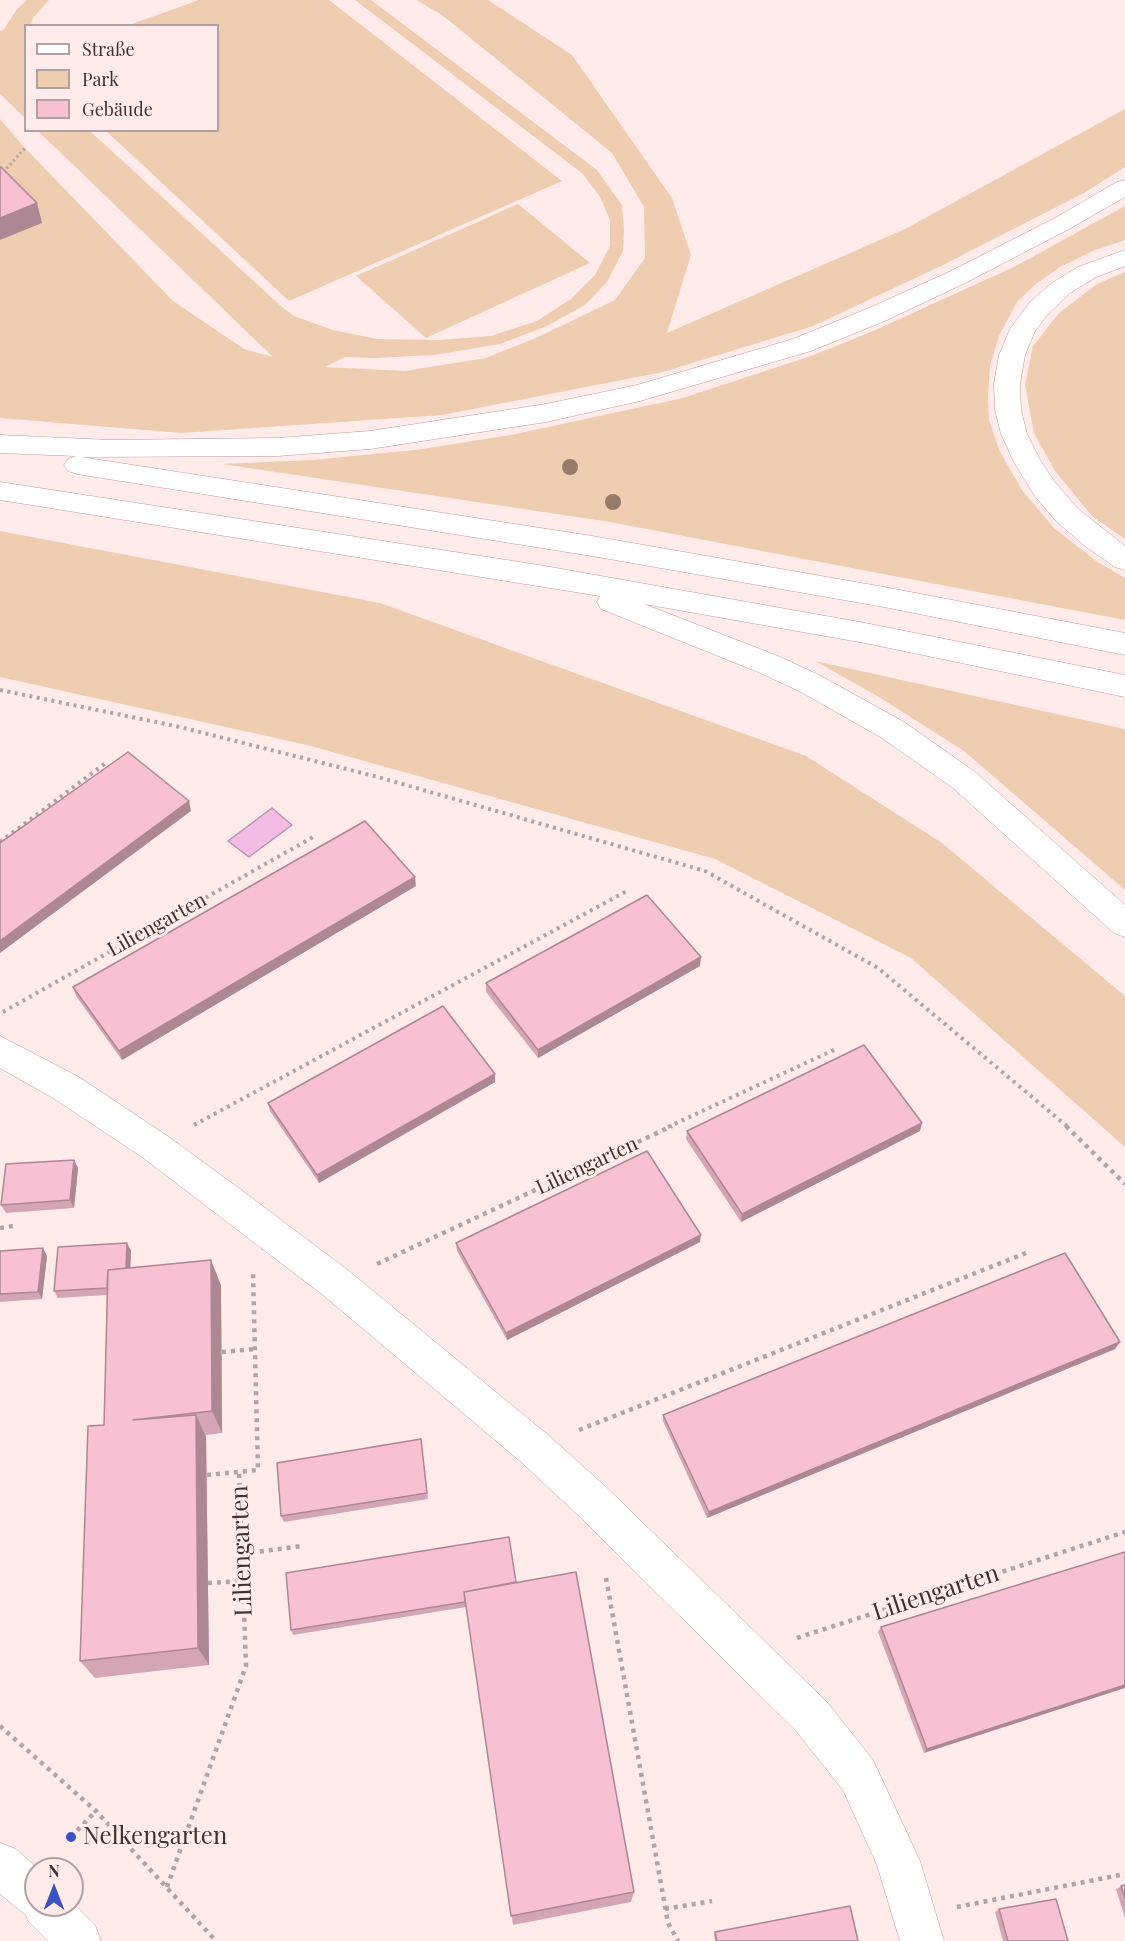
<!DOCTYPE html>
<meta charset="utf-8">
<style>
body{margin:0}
#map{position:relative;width:1125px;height:1941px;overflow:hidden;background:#ffebea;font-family:"Playfair Display",serif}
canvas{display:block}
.legend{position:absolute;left:24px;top:24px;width:195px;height:108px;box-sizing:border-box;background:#ffebea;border:2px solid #b2a1a0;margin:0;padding:8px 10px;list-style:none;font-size:18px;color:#3e3232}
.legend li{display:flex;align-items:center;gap:12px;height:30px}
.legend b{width:30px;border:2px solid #b2a1a0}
.north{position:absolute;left:24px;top:1857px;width:60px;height:60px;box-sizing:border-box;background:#ffebea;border:2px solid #b2a1a0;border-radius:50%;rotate:0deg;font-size:16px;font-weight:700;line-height:24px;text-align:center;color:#3e3232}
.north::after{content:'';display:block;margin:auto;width:21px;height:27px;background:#3a52c5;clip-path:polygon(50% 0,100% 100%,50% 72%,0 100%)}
</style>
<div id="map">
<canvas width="1125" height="1941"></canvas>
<ul class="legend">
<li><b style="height:8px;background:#fff"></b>Straße</li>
<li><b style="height:16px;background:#efcdb0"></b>Park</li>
<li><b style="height:16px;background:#f7c1d3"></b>Gebäude</li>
</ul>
<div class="north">N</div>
</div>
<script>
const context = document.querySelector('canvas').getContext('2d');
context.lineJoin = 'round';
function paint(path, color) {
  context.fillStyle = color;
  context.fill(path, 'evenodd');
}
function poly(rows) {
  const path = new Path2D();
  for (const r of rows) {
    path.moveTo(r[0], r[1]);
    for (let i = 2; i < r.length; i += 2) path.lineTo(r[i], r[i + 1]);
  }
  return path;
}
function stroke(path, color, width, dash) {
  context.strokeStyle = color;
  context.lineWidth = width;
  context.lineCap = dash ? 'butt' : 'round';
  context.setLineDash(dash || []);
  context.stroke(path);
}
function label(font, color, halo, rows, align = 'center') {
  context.font = font + ' "Playfair Display",serif';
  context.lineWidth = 6;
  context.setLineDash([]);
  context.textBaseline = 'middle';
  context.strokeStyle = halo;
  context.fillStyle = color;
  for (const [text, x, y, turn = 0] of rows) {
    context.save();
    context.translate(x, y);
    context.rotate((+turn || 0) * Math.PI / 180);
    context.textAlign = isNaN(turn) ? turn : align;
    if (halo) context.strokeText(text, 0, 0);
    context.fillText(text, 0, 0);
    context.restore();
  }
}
const green = poly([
 [27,0,49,0,33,18,31,25,26,26,25,118,0,94,0,31,4,29,17,9],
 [199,0,329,0,562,181,289,301,106,131,218,130,218,26,129,25],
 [355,0,371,0,597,170,622,205,624,229,623,251,607,282,585,305,547,326,500,344,435,355,374,358,345,357,325,367,405,371,486,358,536,338,615,300,645,258,644,207,612,153,442,15,416,0,488,0,572,55,672,198,691,255,667,333,905,229,1125,109,1125,167,1084,193,941,266,813,326,663,372,442,415,181,433,0,418,0,119,25,148,173,301,244,349,273,357,38,131,90,131,282,307,294,316,333,330,377,339,438,340,491,336,537,321,571,299,595,275,610,246,610,220,600,197,583,174],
 [518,204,590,263,426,338,356,276],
 [1125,206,1125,240,1093,251,1060,267,1036,284,1017,302,999,336,990,366,988,397,989,420,1000,452,1022,490,1054,528,1096,561,1125,578,1125,620,610,522,222,464,313,460,415,450,511,435,683,398,814,355,871,332,1016,266],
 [1125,272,1125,539,1092,516,1055,471,1034,433,1025,385,1033,346,1059,313,1097,284],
 [0,531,380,603,806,756,942,843,1125,996,1125,1147,911,958,715,859,307,745,0,677],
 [815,661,1125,729,1125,890,964,751,879,697]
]);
const water = poly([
 [272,808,292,825,249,857,228,841,272,808]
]);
const pathFar2 = poly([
 [0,176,25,148]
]);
const pathFar1 = poly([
 [0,690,180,727,378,777,705,871,878,968,1068,1127],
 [0,842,107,762],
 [3,1012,315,836],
 [194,1125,627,891],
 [668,1127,838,1048]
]);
const path = poly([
 [1066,1126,1125,1184],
 [0,1228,13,1226],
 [377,1264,672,1126],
 [222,1352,255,1349],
 [579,1430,1026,1253],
 [207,1475,258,1470,253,1273],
 [242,1554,301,1546],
 [606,1578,668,1923,678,1941],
 [208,1583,243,1581],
 [797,1638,1125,1532],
 [0,1726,96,1811,216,1941],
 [71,1837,96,1811],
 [167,1887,246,1666,239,1472],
 [957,1907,1125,1874],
 [665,1909,712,1901]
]);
const minor = poly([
 [0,1036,77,1076,166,1135,240,1189,349,1271,548,1435,605,1486,826,1701,873,1760,920,1861,944,1941,900,1941,877,1865,843,1790,796,1731,577,1514,520,1461,323,1295,142,1157,53,1098,0,1068,0,1036],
 [0,1843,16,1849,38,1869,36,1905,72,1905,72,1902,95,1925,101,1941,48,1941,28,1921,26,1915,0,1894,0,1843]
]);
const trunk = poly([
 [1125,180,1125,197,1071,228,967,282,887,320,811,351,640,401,546,422,370,449,278,456,81,457,592,536,884,587,1125,633,1125,655,884,607,592,556,77,474,68,471,64,465,68,459,76,456,0,453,0,435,110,440,278,438,370,431,546,404,637,385,793,339,869,308,949,272,1055,218,1117,182,1125,180],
 [1125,250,1125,266,1096,277,1070,293,1048,314,1035,331,1025,355,1020,384,1021,410,1027,434,1040,460,1054,481,1077,508,1125,546,1125,570,1115,567,1085,546,1057,522,1034,495,1014,462,1001,434,995,410,994,384,999,355,1010,329,1030,302,1052,283,1078,267,1125,250],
 [0,482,539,565,865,623,1125,675,1125,697,865,643,644,604,778,656,819,675,904,722,975,772,1125,905,1125,937,1114,933,953,788,882,738,799,691,758,672,601,609,597,602,600,596,0,500,0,482]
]);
const trees = [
 [570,467],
 [613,502]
];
const wall = poly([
 [416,886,122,1060,76,996,73,987],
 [700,966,538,1058,486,992,486,983],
 [495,1074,495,1082,319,1183,270,1111,268,1103],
 [687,1131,920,1131,741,1222,686,1139],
 [74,1160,78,1168,74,1208,6,1213,1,1205],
 [700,1242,507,1340,457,1251,456,1243],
 [127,1243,131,1251,130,1268,221,1285,222,1433,206,1435,209,1665,95,1678,80,1661,104,1425,107,1295,58,1298,54,1291],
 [0,1251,47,1256,42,1299,0,1302],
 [1120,1342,1115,1349,707,1518,663,1421,663,1415],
 [421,1439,428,1499,284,1522,281,1516],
 [1125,1552,924,1753,878,1632,881,1627],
 [516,1582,634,1892,631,1902,513,1925,466,1607,293,1635,291,1630],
 [1125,1885,1125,1918,1116,1889],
 [999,1909,1068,1941,1003,1941,995,1912],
 [715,1932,858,1941,715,1941,714,1935]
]);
const shadedWall = poly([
 [37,203,42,223,0,240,0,218],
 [189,801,191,811,0,953,0,941],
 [415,877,416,886,122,1060,119,1051],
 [701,957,700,966,538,1058,538,1050],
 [495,1074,495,1082,319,1183,317,1175],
 [922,1123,920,1131,741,1222,742,1214],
 [74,1160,78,1168,74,1208,70,1200],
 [701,1235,700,1242,507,1340,506,1333],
 [127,1243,131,1251,129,1294,125,1287],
 [43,1248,47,1256,42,1299,38,1292],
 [211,1260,221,1285,222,1433,212,1411],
 [1120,1342,1115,1349,707,1518,709,1512],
 [196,1415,206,1437,209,1665,198,1648],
 [1125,1685,1125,1688,924,1753,927,1749]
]);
const building = poly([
 [0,167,1,167,37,203,0,218,0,167],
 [128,752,189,801,0,941,0,843,128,752],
 [365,821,415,877,119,1051,73,987,365,821],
 [647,895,701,957,538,1050,486,983,647,895],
 [443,1006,495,1074,317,1175,268,1103,443,1006],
 [864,1045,922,1123,742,1214,687,1131,864,1045],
 [647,1151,701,1235,506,1333,456,1243,647,1151],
 [74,1160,70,1200,1,1205,6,1164,74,1160],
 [127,1243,126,1268,108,1270,107,1288,54,1291,58,1247,127,1243],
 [43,1248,38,1292,0,1294,0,1251,43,1248],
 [1065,1253,1120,1342,709,1512,663,1415,1065,1253],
 [211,1260,212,1411,133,1420,196,1415,198,1648,80,1661,88,1426,104,1425,108,1270,211,1260],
 [421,1439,427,1493,281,1516,277,1463,421,1439],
 [509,1537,516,1582,464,1592,465,1602,291,1630,286,1573,509,1537],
 [1125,1552,1125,1685,927,1749,881,1627,1125,1552],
 [576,1572,634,1892,511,1916,464,1592,576,1572],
 [1125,1885,1125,1898,1121,1886,1125,1885],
 [1056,1899,1068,1941,1008,1941,999,1909,1056,1899],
 [850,1906,858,1941,717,1941,715,1932,850,1906]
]);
const markers = [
 [71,1837,6,"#3a52c5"]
];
const streetNames = [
 ["Liliengarten",157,925,-29],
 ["Liliengarten",587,1166,-25]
];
const nearStreetnames = [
 ["Liliengarten",242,1551,-92],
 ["Liliengarten",936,1593,-18]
];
const nearPoinames = [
 ["Nelkengarten",83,1837]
];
paint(green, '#efcdb0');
paint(water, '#f2bce5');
stroke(water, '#bc93af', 1.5);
stroke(minor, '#bb9c9c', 1);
stroke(trunk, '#bb9c9c', 1);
stroke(pathFar2, '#b4a3a3', 3, [2, 3]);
stroke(pathFar1, '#b4a3a3', 4, [3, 4.5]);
stroke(path, '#b4a3a3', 4.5, [4, 5]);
paint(minor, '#fff');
paint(trunk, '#fff');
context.fillStyle = '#967b69';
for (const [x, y] of trees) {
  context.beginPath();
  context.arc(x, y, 8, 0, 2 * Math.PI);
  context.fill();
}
paint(wall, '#d4a6b5');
paint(shadedWall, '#ad8794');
paint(building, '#f7c1d3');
stroke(building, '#ad8794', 1.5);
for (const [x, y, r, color] of markers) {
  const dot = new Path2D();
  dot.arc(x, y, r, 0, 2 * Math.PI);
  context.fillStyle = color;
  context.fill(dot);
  stroke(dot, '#ffebea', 2);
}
label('20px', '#3e3232', '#ffebea', streetNames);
label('24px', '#3e3232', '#ffebea', nearStreetnames);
label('24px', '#3e3232', '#ffebea', nearPoinames, 'left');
</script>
